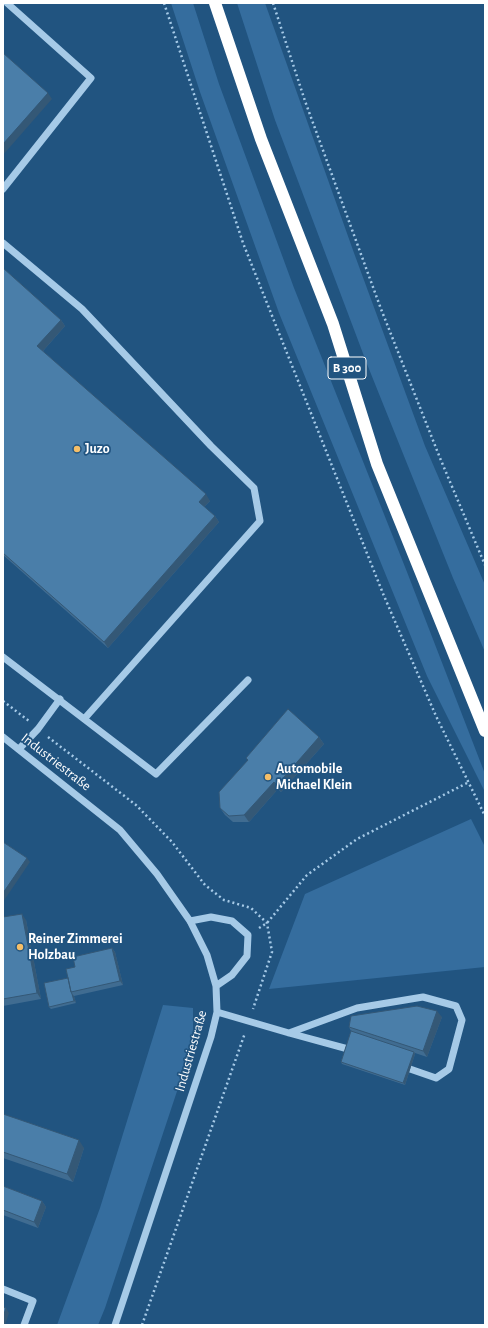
<!DOCTYPE html>
<meta charset="utf-8">
<style>
body{margin:0}
#map{position:relative;width:488px;height:1328px;overflow:hidden;background:#215480;font-family:"Alegreya Sans",sans-serif}
canvas{display:block}
.frame{position:absolute;inset:0;border:4px solid #fff;pointer-events:none}
</style>
<div id="map">
<canvas width="488" height="1328"></canvas>
<div class="frame"></div>
</div>
<script>
const context = document.querySelector('canvas').getContext('2d');
context.lineJoin = 'round';
function paint(path, color) {
  context.fillStyle = color;
  context.fill(path, 'evenodd');
}
function poly(rows) {
  const path = new Path2D();
  for (const r of rows) {
    path.moveTo(r[0], r[1]);
    for (let i = 2; i < r.length; i += 2) path.lineTo(r[i], r[i + 1]);
  }
  return path;
}
function stroke(path, color, width, dash) {
  context.strokeStyle = color;
  context.lineWidth = width;
  context.lineCap = dash ? 'butt' : 'round';
  context.setLineDash(dash || []);
  context.stroke(path);
}
function label(font, color, halo, rows, align = 'center') {
  context.font = font + ' "Alegreya Sans",sans-serif';
  context.lineWidth = 3.5;
  context.setLineDash([]);
  context.textBaseline = 'middle';
  context.strokeStyle = halo;
  context.fillStyle = color;
  for (const [text, x, y, turn = 0] of rows) {
    context.save();
    context.translate(x, y);
    context.rotate((+turn || 0) * Math.PI / 180);
    context.textAlign = isNaN(turn) ? turn : align;
    if (halo) context.strokeText(text, 0, 0);
    context.fillText(text, 0, 0);
    context.restore();
  }
}
const green = poly([
 [171,3,193,3,219,84,294,288,407,572,485,774,485,792,427,676,279,313,200,92],
 [237,3,265,3,354,253,425,446,485,585,485,652,453,578,367,364,275,120],
 [471,819,485,847,485,967,269,989,305,894],
 [163,1005,193,1008,193,1043,105,1308,98,1325,57,1325,100,1208]
]);
const path = poly([
 [164,3,243,243,384,596,436,716,485,816],
 [273,3,305,101,381,309,440,458,485,565],
 [3,701,29,721],
 [48,737,136,805,172,842,205,885,224,900,251,908,267,923,272,952,253,1009],
 [259,928,267,923,307,875,357,839,469,782],
 [142,1325,245,1033]
]);
const minor = poly([
 [3,189,91,78,7,3],
 [3,243,82,309,211,446,254,488,260,521,85,718],
 [3,657,156,774,248,680],
 [3,737,120,830,157,874,190,921,207,955,216,986,217,1012,211,1037,115,1325],
 [19,749,38,729,60,699],
 [190,921,211,917,232,921,248,935,247,956,232,975,216,986],
 [217,1012,289,1033,348,1049],
 [289,1033,357,1008,423,997,456,1006,462,1020,449,1069,436,1078,410,1069],
 [3,1289,33,1301,24,1325]
]);
const highway = poly([
 [215,3,261,139,333,324,377,464,485,731]
]);
const wall = poly([
 [3,268,61,320,65,326,43,351,210,501,204,507,215,516,219,522,108,648,3,555],
 [319,737,324,744,281,792,278,789,249,822,233,822,225,815,220,808,248,760,246,758],
 [3,917,26,920,41,999,3,1006],
 [112,948,115,952,123,985,74,996,76,1003,51,1009,49,1007,75,967],
 [442,1017,427,1057,415,1053,415,1054,405,1085,342,1064,341,1062,351,1031,349,1027],
 [3,1114,84,1148,73,1182,3,1158],
 [3,1186,42,1201,46,1207,38,1228,3,1215]
]);
const shadedWall = poly([
 [48,93,52,99,3,155,3,144],
 [61,320,65,326,42,352,37,346],
 [206,494,210,501,203,508,199,502],
 [215,516,219,522,108,648,104,642],
 [319,737,324,744,281,792,277,785],
 [274,782,278,789,249,822,244,815],
 [27,858,30,862,3,902,3,893],
 [22,914,26,920,41,999,37,993],
 [112,948,115,952,123,985,120,981],
 [72,994,74,996,76,1003,74,1001],
 [437,1011,442,1017,427,1057,423,1051],
 [414,1052,415,1054,405,1085,403,1083],
 [79,1140,84,1148,73,1182,67,1174],
 [42,1201,46,1207,38,1228,34,1222],
 [6,1308,9,1313,5,1325,3,1325,3,1317]
]);
const building = poly([
 [3,53,48,93,3,144,3,53],
 [3,268,61,320,37,346,206,494,199,502,215,516,104,642,3,553,3,268],
 [288,709,319,737,277,785,274,782,244,815,229,816,220,808,219,792,248,760,246,758,288,709],
 [3,842,27,858,3,893,3,842],
 [22,914,37,993,3,999,3,917,22,914],
 [112,948,120,981,71,992,66,969,75,967,73,957,112,948],
 [68,978,71,992,72,994,74,1001,49,1007,44,983,68,978],
 [417,1006,437,1011,423,1051,349,1027,351,1016,417,1006],
 [351,1031,414,1052,403,1083,341,1062,351,1031],
 [3,1114,79,1140,67,1174,3,1152,3,1114],
 [3,1186,42,1201,34,1222,3,1210,3,1186],
 [3,1307,6,1308,3,1317,3,1307]
]);
const markers = [
 [77,449,4,"#f4be68"],
 [268,777,4,"#f4be68"],
 [20,947,4,"#f4be68"]
];
const shields = [
 [347,368,38]
];
const shieldNames = [
 ["B 300",347,368]
];
const poiNames = [
 ["Juzo",85,449],
 ["Automobile",276,769],
 ["Michael Klein",276,785],
 ["Reiner Zimmerei",28,939],
 ["Holzbau",28,955]
];
const streetNames = [
 ["Industriestraße",56,762,38],
 ["Industriestraße",191,1051,-74]
];
paint(green, '#356d9e');
stroke(path, '#a6cae7', 2.5, [2, 3]);
stroke(minor, '#a6cae7', 7);
stroke(highway, '#fff', 12);
paint(wall, '#406c91');
paint(shadedWall, '#345876');
paint(building, '#4a7ea9');
stroke(building, '#345876', 1);
for (const [x, y, r, color] of markers) {
  const dot = new Path2D();
  dot.arc(x, y, r, 0, 2 * Math.PI);
  context.fillStyle = color;
  context.fill(dot);
  stroke(dot, '#215480', 1.5);
}
for (const [x, y, w] of shields) {
  const box = new Path2D();
  box.roundRect(x - w / 2, y - 11, w, 22, 3);
  context.fillStyle = '#215480';
  context.fill(box);
  stroke(box, '#fff', 1);
}
label('bold 13px', '#fff', null, shieldNames);
label('bold 14px', '#fff', '#215480', poiNames, 'left');
label('14px', '#fff', '#215480', streetNames);
</script>
